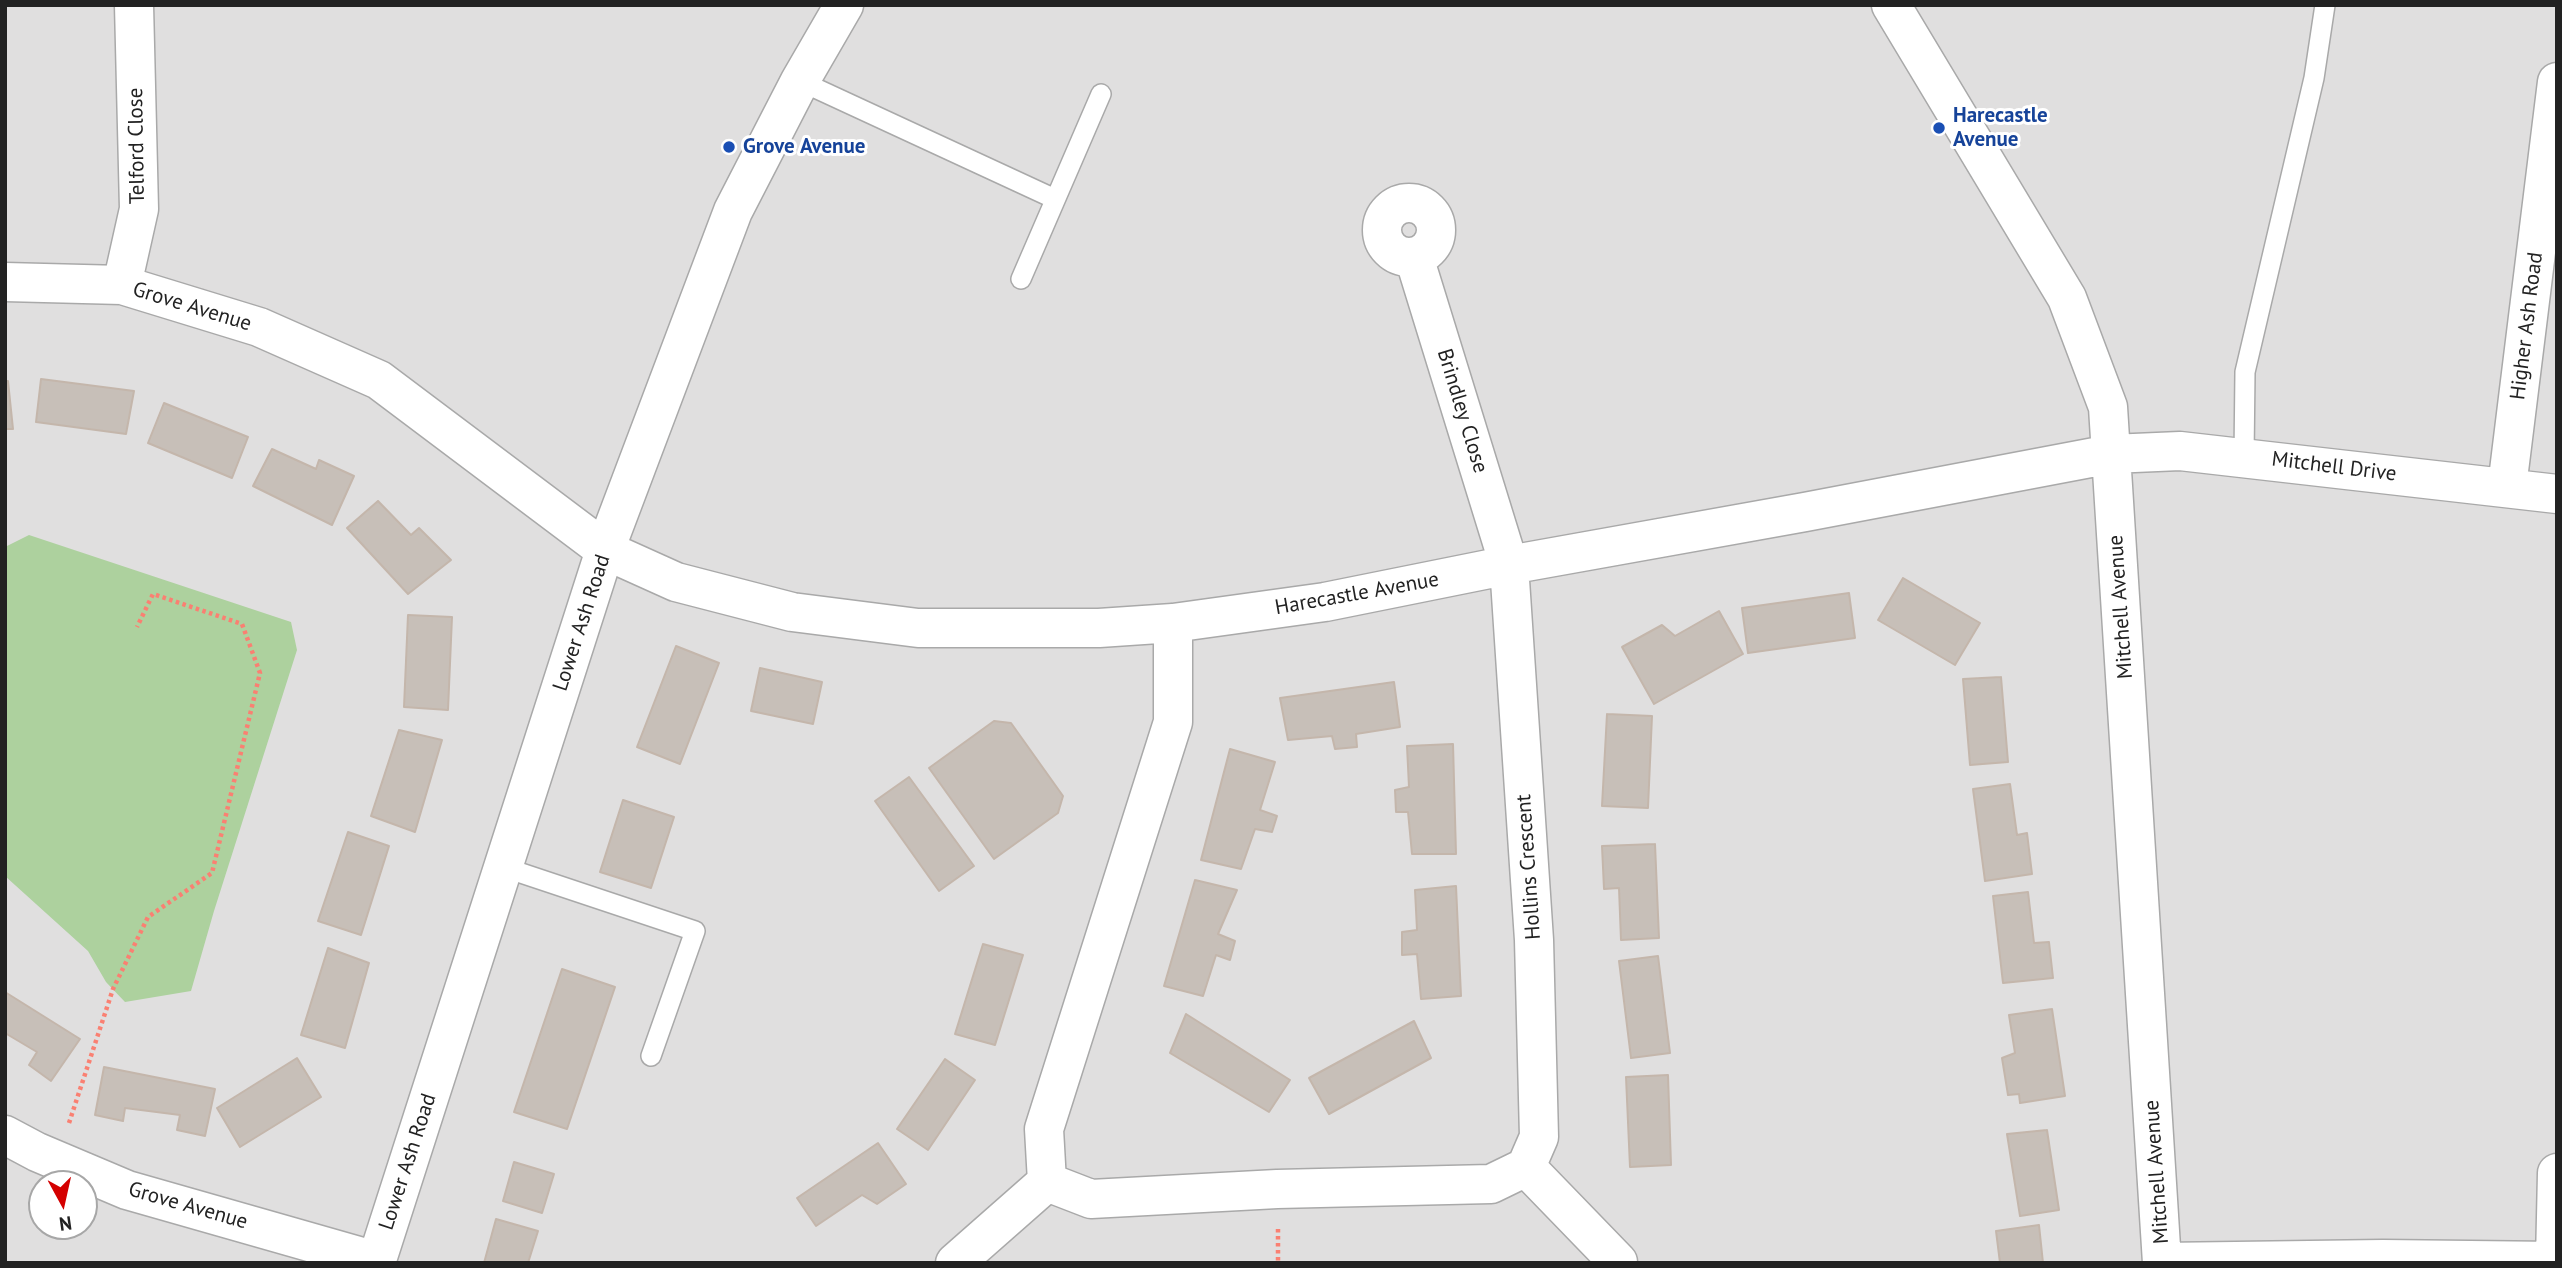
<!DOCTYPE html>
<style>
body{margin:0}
#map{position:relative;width:2562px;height:1268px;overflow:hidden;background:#f2efe9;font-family:"PT Sans",sans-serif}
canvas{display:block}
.frame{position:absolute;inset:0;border:7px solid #222;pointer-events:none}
.north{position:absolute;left:28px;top:1170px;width:70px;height:70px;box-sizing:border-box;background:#fff;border:2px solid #a7a7a7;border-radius:50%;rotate:172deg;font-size:19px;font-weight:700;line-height:28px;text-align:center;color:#222}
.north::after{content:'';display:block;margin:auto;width:24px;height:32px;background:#d40000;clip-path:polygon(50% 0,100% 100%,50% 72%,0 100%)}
</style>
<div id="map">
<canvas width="2562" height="1268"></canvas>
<div class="frame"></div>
<div class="north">N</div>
</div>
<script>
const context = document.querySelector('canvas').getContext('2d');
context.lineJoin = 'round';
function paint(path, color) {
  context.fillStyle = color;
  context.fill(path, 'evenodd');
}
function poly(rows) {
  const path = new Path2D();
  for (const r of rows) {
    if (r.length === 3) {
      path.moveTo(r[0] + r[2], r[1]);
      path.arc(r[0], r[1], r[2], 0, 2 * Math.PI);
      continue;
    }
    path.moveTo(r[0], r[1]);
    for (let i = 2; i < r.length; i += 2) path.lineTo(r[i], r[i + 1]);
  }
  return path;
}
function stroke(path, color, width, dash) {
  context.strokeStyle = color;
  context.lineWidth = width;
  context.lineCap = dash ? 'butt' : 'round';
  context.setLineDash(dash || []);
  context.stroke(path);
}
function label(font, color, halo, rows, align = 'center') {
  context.font = font + ' "PT Sans",sans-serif';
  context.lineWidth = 6;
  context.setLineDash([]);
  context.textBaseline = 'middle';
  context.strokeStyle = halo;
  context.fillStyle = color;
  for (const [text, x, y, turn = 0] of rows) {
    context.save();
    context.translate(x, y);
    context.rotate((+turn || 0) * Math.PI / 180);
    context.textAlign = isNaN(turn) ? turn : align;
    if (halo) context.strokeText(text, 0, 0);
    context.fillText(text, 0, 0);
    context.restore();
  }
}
const residential = poly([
 [5,5,2557,5,2557,1263,5,1263],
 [42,1184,84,1184,84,1226,42,1226]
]);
const forest = poly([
 [29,535,291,622,297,650,214,911,191,991,125,1002,106,982,88,951,5,876,5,547]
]);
const building = poly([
 [41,379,134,391,126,434,36,422,41,379],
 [5,381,8,381,13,429,5,429,5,381],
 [164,403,248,437,232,478,148,443,164,403],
 [272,449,316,469,319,460,354,476,332,525,253,486,272,449],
 [378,501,411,535,419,528,451,560,408,594,347,528,378,501],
 [1903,578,1980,623,1955,665,1878,620,1903,578],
 [1849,593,1855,638,1748,653,1742,608,1849,593],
 [1719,611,1743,654,1654,704,1622,647,1662,625,1675,636,1719,611],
 [408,615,452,617,448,710,404,707,408,615],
 [676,646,719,663,680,764,637,747,676,646],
 [760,668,822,682,813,724,751,711,760,668],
 [2001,677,2008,762,1970,765,1963,679,2001,677],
 [1394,682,1400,727,1356,734,1357,747,1335,749,1332,736,1288,740,1280,698,1394,682],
 [1607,714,1652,716,1648,808,1602,806,1607,714],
 [994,721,1011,723,1063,796,1058,813,994,859,929,768,994,721],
 [399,730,442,740,415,832,371,816,399,730],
 [1453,744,1456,854,1412,854,1408,812,1396,812,1395,790,1409,787,1407,746,1453,744],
 [1230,749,1275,762,1260,810,1277,816,1272,832,1255,829,1241,869,1201,860,1230,749],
 [909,777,974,866,939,891,875,801,909,777],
 [2010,784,2017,835,2027,833,2032,874,1985,881,1973,789,2010,784],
 [623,800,674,817,651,888,600,872,623,800],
 [348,832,389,846,361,935,318,921,348,832],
 [1655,844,1659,938,1621,940,1619,888,1604,889,1602,846,1655,844],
 [1195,880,1237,890,1218,934,1235,941,1230,960,1216,955,1203,996,1164,986,1195,880],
 [1456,886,1461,996,1421,999,1417,954,1402,955,1402,932,1417,930,1415,890,1456,886],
 [2028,892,2034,943,2049,942,2053,978,2003,983,1993,896,2028,892],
 [983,944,1023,955,995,1045,955,1034,983,944],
 [328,948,369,963,345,1048,301,1035,328,948],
 [1658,956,1670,1053,1631,1058,1619,961,1658,956],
 [562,969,615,987,567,1129,514,1112,562,969],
 [5,992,80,1039,51,1081,29,1065,37,1052,5,1033,5,992],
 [2052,1009,2065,1096,2020,1103,2019,1094,2008,1095,2002,1058,2015,1053,2009,1015,2052,1009],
 [1186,1014,1290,1080,1269,1112,1170,1053,1186,1014],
 [1414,1021,1431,1058,1329,1114,1309,1078,1414,1021],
 [297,1058,321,1097,240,1147,217,1108,297,1058],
 [945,1059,975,1080,928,1150,897,1129,945,1059],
 [104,1067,215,1089,205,1136,177,1130,180,1115,125,1108,123,1121,95,1115,104,1067],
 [1668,1075,1671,1165,1630,1167,1626,1077,1668,1075],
 [2047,1130,2059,1210,2020,1216,2007,1134,2047,1130],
 [878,1143,906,1184,877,1204,862,1195,816,1226,797,1198,878,1143],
 [514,1162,554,1174,542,1213,503,1201,514,1162],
 [496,1219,538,1231,528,1263,484,1263,496,1219],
 [2039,1225,2043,1263,2000,1263,1996,1231,2039,1225]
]);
const path = poly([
 [69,1123,113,989,148,917,212,873,260,673,242,624,153,594,137,627],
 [1278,1229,1278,1263]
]);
const service = poly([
 [800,81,1055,199],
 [1021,279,1101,94],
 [2244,457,2245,372,2314,78,2325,5],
 [503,867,695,931,651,1056]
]);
const minor = poly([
 [1891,5,2067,298,2108,407,2162,1263],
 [1409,230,27],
 [5,282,122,285,259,327,379,380,605,550,676,582,792,612,918,628,1099,628,1173,623,1325,602,1509,565,1805,512,2111,454,2180,451,2557,494],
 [122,285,139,209,134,5],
 [2507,487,2557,82],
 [1173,623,1173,722,1044,1129,1047,1182,1091,1199,1277,1189,1491,1184,1526,1167,1539,1137,1534,940,1509,565,1414,257],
 [5,1135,37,1152,127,1190,376,1261],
 [1526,1167,1618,1262],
 [2555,1261,2557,1173],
 [2162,1262,2383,1259,2557,1261],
 [376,1263,605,550,733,211,800,81,844,5],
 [955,1263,1047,1182]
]);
const markers = [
 [1939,128,7,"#1a4fb4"],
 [729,147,7,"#1a4fb4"]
];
const transitNames = [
 ["Harecastle",1953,116],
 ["Avenue",1953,140],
 ["Grove Avenue",743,147]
];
const streetNames = [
 ["Telford Close",137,146,-91],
 ["Grove Avenue",192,307,17],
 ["Higher Ash Road",2527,326,-83],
 ["Brindley Close",1462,411,73],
 ["Mitchell Drive",2334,467,7],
 ["Harecastle Avenue",1357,594,-10],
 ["Mitchell Avenue",2121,607,-94],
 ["Lower Ash Road",582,623,-72],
 ["Hollins Crescent",1529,867,-94],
 ["Lower Ash Road",408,1162,-72],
 ["Mitchell Avenue",2157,1172,-94],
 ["Grove Avenue",188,1206,16]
];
paint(residential, '#e0dfdf');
paint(forest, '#add19e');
paint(building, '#c7bfb8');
stroke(building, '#c4b6ab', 2);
stroke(service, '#a9a9a9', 22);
stroke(minor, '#a9a9a9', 41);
stroke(path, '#fa8072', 4.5, [3.5, 3.5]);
stroke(service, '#fff', 19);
stroke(minor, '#fff', 38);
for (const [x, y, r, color] of markers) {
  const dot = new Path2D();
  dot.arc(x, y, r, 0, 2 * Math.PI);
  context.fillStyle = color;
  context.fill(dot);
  stroke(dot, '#fff', 2.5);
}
label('bold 21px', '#164399', '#fff', transitNames, 'left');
label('21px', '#222', '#fff', streetNames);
</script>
